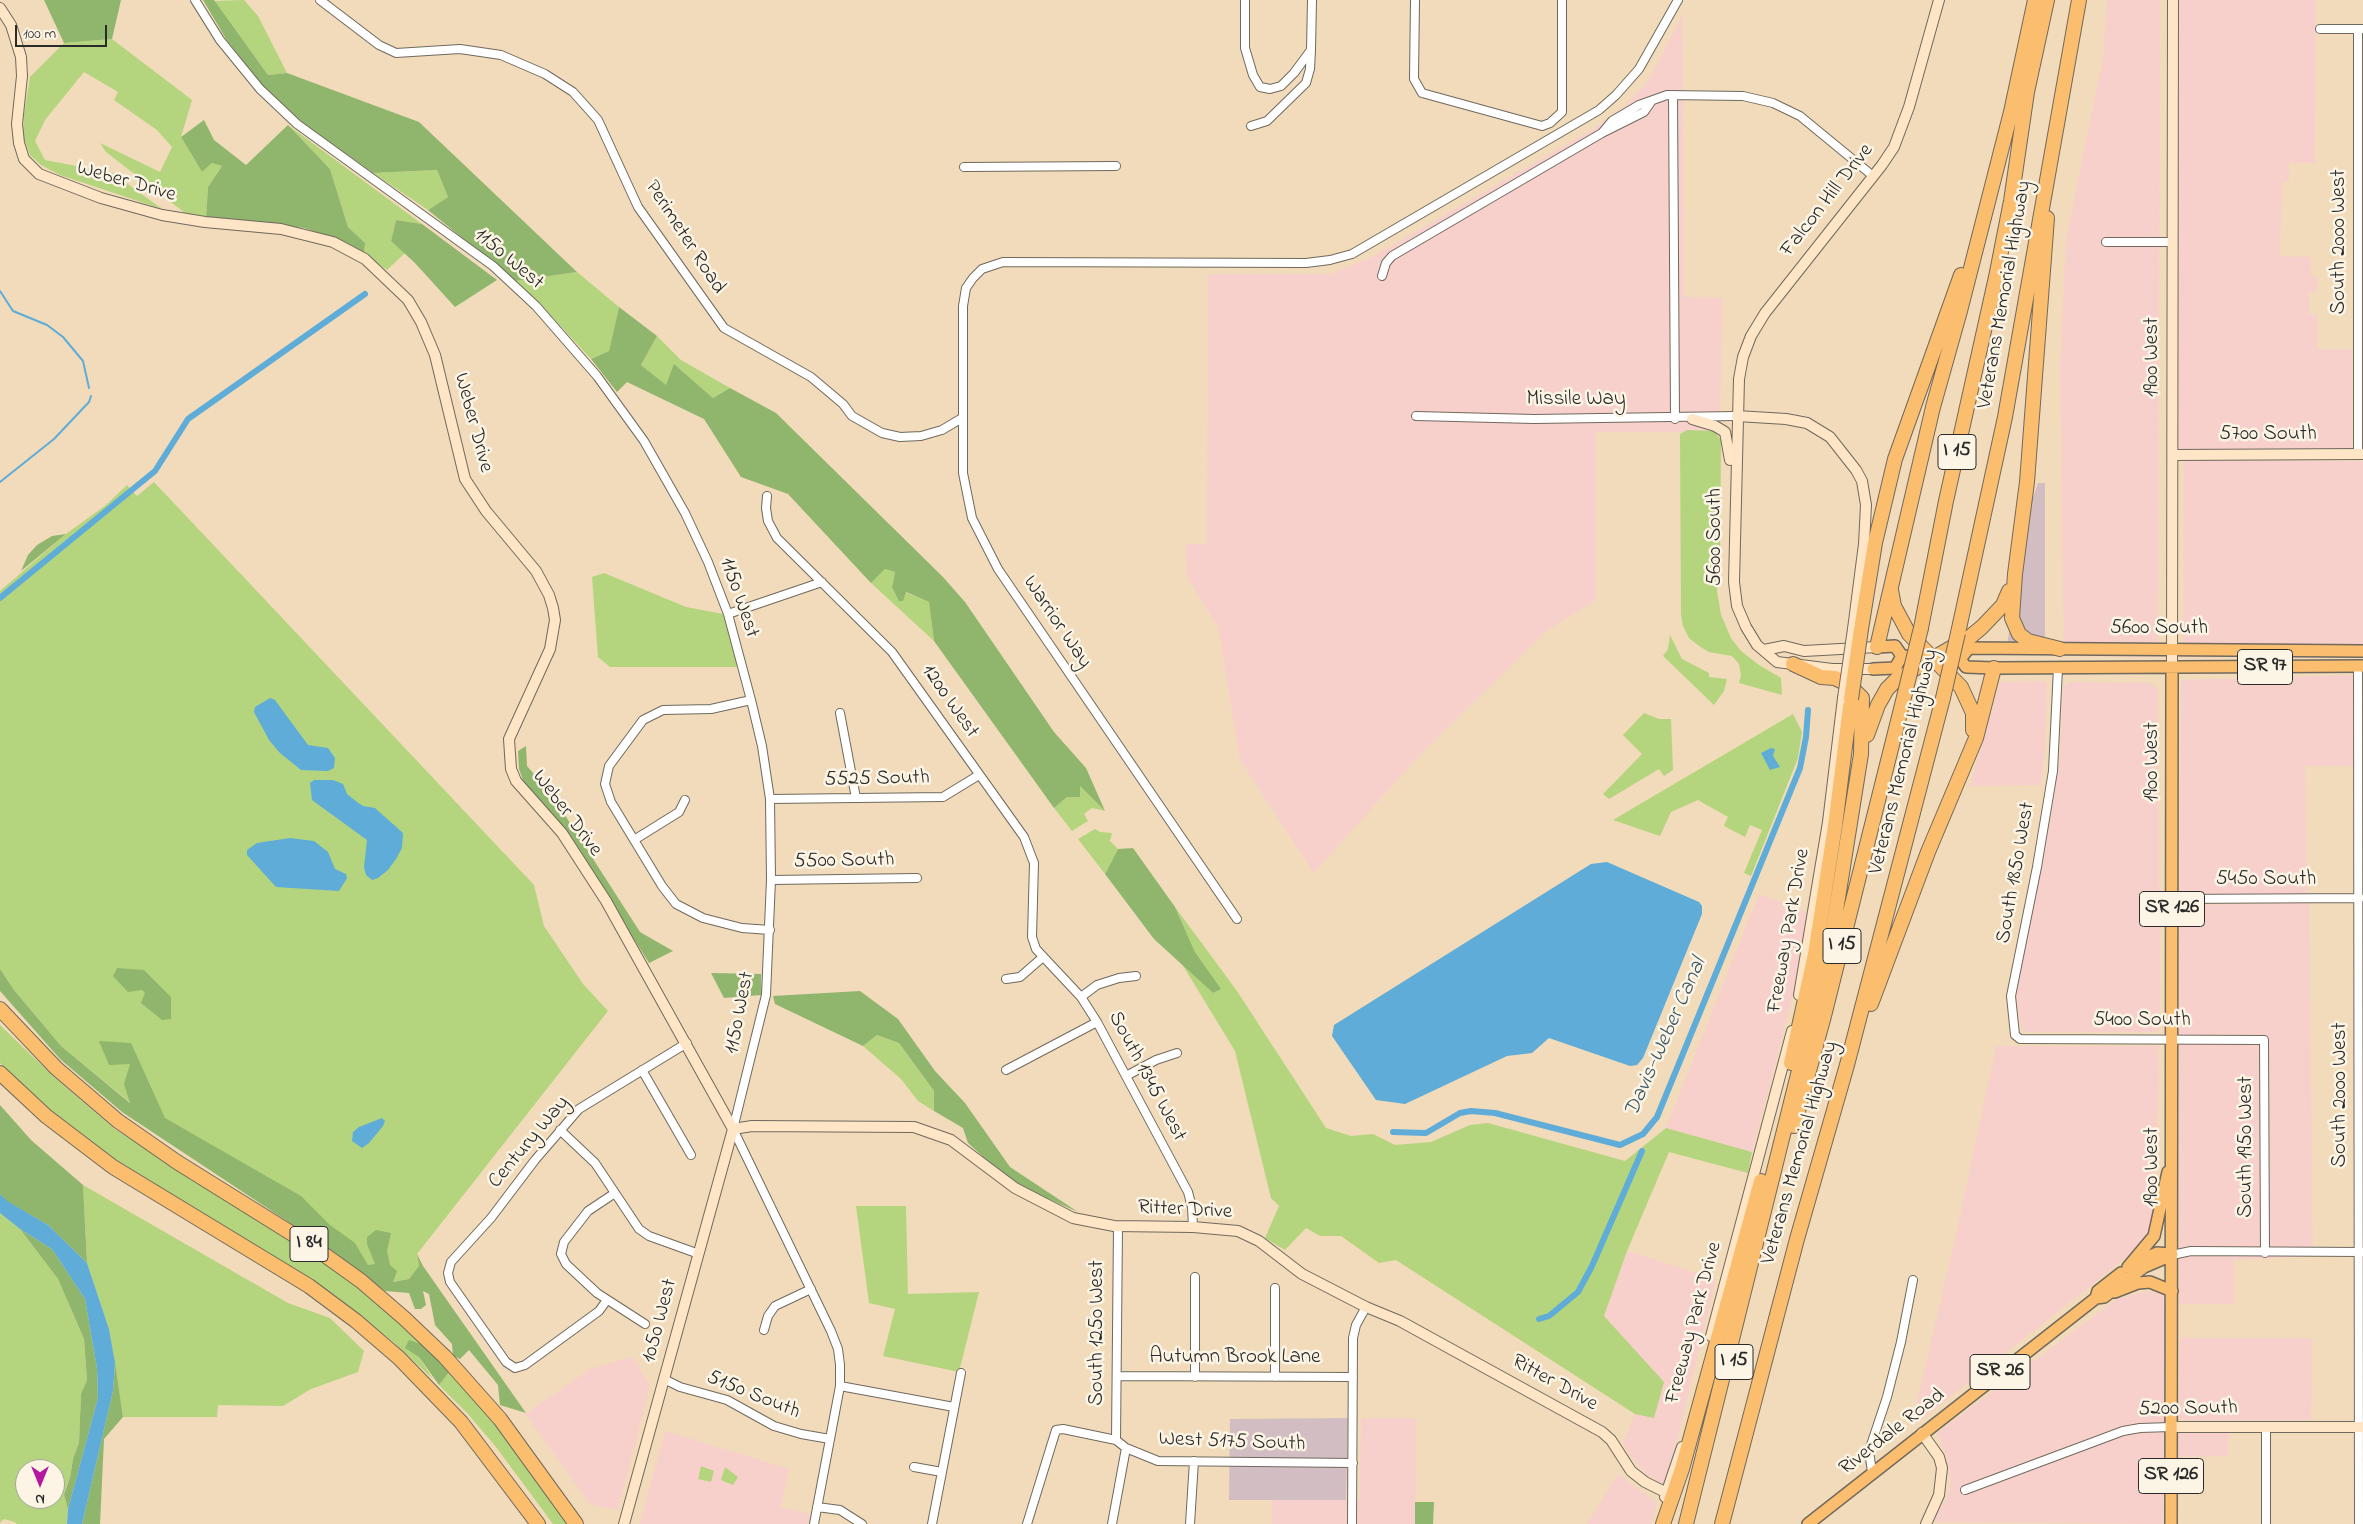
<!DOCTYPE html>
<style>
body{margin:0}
#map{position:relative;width:2363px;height:1524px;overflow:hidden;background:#f1dbbb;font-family:"Indie Flower",sans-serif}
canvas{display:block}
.north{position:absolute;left:15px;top:1459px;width:50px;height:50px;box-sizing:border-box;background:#fcf5e5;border:1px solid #a8a49b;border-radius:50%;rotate:180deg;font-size:14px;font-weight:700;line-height:20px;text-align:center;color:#2b2b2b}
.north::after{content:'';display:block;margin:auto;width:18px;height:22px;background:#b5179e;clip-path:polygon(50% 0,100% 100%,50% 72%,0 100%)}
.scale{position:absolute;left:15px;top:25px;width:92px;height:22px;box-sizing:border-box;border:2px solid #2b2b2b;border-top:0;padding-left:6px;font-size:15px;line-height:18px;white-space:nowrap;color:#2b2b2b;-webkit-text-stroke:4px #fcf5e5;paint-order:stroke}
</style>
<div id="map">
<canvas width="2363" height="1524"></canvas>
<div class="north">N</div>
<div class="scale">100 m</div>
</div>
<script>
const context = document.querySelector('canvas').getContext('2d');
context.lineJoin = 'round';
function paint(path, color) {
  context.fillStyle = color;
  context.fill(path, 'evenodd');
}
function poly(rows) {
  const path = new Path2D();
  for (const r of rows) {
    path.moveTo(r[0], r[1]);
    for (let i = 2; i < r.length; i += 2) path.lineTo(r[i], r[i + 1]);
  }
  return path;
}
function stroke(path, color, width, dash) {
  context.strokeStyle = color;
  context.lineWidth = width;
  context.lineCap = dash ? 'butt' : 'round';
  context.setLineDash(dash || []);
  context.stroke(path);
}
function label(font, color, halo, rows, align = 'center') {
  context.font = font + ' "Indie Flower",sans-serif';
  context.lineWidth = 5;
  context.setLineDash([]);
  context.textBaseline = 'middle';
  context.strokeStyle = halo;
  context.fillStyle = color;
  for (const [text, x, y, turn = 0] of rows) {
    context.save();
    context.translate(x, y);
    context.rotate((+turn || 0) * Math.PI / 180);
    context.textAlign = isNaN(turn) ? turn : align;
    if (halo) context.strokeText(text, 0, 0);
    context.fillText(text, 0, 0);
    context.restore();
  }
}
const built = poly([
 [2107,0,2160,0,2158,657,2064,656,2060,368,2066,240,2103,58],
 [2179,0,2316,0,2315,163,2289,163,2289,181,2282,182,2280,256,2311,257,2311,276,2317,276,2317,292,2309,292,2309,314,2317,315,2317,349,2352,349,2352,451,2176,451],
 [1683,13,1684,297,1722,298,1720,432,1596,432,1596,600,1546,631,1416,759,1314,873,1240,760,1218,627,1187,576,1186,544,1207,544,1208,274,1329,274,1368,259,1593,129,1625,106,1650,78],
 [2184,460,2363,461,2363,658,2183,656],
 [2354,675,2355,766,2305,766,2307,895,2179,895,2181,680],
 [2047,681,2045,748,2041,785,1970,786,2000,682],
 [2070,682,2151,683,2158,690,2160,1029,2156,1032,2026,1032,2022,1030,2015,1002,2014,989,2051,816,2060,752,2063,686],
 [1759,894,1814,915,1752,1152,1666,1128],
 [2309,903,2313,1256,2234,1260,2234,1304,2179,1304,2179,905],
 [1996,1046,2158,1046,2159,1080,2152,1226,2150,1233,2142,1245,1917,1423,1913,1418,1954,1244],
 [1627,1251,1716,1279,1666,1487,1648,1476,1631,1458,1623,1442,1635,1414,1654,1418,1604,1316],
 [2148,1291,2166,1294,2166,1524,1930,1522,1947,1498,1951,1484,1946,1455,1937,1433,2117,1299],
 [2180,1338,2312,1338,2311,1420,2179,1420],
 [633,1357,650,1386,618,1510,591,1505,525,1414,590,1369],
 [1361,1418,1416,1418,1415,1524,1272,1524,1272,1500,1360,1500],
 [665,1431,789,1469,781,1507,810,1514,808,1524,640,1524],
 [2177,1431,2228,1431,2228,1456,2177,1457],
 [1618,1474,1657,1503,1651,1524,1587,1524]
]);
const industrial = poly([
 [2038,483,2045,483,2045,654,2006,652,2026,518],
 [1348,1418,1346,1500,1229,1500,1230,1419]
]);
const green = poly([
 [244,0,258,16,287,73,268,75,214,1],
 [112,39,192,100,181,137,202,172,212,163,222,166,208,187,206,219,189,216,106,152,100,143,160,172,172,147,157,130,114,100,118,92,84,72,45,120,35,141,45,160,113,173,162,209,60,175,41,165,30,155,23,136,24,114,30,77,64,43],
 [288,125,422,224,396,220,391,241,405,253,387,270,364,254,365,243,348,227,330,169],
 [437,170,448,197,428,210,373,173],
 [577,272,619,307,609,351,591,359,541,305,515,281],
 [657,336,681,360,730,388,713,398,675,365,666,386,641,365],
 [1687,430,1714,431,1721,440,1720,551,1717,591,1721,615,1731,638,1741,651,1759,665,1781,678,1782,695,1739,683,1741,675,1739,664,1732,656,1709,652,1699,646,1689,638,1683,626,1681,615,1680,434],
 [154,482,534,885,544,926,583,984,608,1011,417,1254,419,1266,409,1279,392,1282,131,1103,61,1046,14,990,0,969,0,591,66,534,106,505,127,485,137,496],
 [885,569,895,572,892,587,929,602,934,641,871,583],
 [604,573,686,607,723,614,738,667,610,667,598,657,592,577],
 [1670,635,1682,659,1709,673,1709,677,1727,679,1724,691,1714,705,1663,656,1668,649],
 [1644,713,1659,719,1671,719,1673,770,1664,776,1659,769,1609,799,1603,794,1642,754,1623,735],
 [1793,714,1802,732,1798,758,1751,876,1744,873,1762,830,1750,825,1745,837,1724,826,1728,817,1698,800,1671,812,1660,836,1613,820],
 [1080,786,1105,811,1092,808,1084,814,1088,821,1072,831,1054,808],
 [1095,829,1100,832,1112,833,1110,841,1118,849,1105,874,1078,839],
 [1175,907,1237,991,1326,1128,1351,1136,1373,1134,1395,1145,1431,1142,1470,1125,1488,1123,1625,1161,1666,1128,1752,1152,1748,1173,1669,1152,1627,1251,1604,1316,1664,1382,1654,1418,1635,1414,1396,1260,1379,1263,1341,1236,1320,1236,1306,1228,1285,1250,1265,1238,1279,1206,1271,1198,1235,1051,1182,964,1213,993,1220,989,1195,952],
 [0,1025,54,1077,116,1130,314,1255,362,1289,426,1346,419,1357,433,1379,390,1339,336,1298,117,1165,49,1111,0,1063],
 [877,1035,899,1043,934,1091,934,1111,918,1101,901,1079,863,1046],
 [83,1185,288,1303,330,1318,364,1351,358,1372,311,1389,283,1406,218,1405,217,1417,123,1417,109,1329,87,1263],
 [856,1206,906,1206,908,1294,979,1292,959,1372,883,1356,895,1309,869,1303],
 [0,1213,20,1229,58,1279,84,1339,87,1380,81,1394,79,1443,73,1459,70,1478,64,1493,68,1509,67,1524,17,1524,15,1522,4,1519,0,1523],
 [25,1469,55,1469,55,1499,25,1499],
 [450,1371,476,1399,570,1524,553,1524,496,1447,468,1414,439,1385],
 [701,1466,714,1471,711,1482,698,1479],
 [725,1467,738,1477,733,1485,721,1480]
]);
const forest = poly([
 [44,0,121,0,112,39,64,43],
 [203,0,214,0,268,75,287,73,419,122,577,272,515,281,428,210,448,197,437,170,373,173,302,122,263,86,226,39],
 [204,120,214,140,246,165,288,125,330,169,348,227,365,243,364,254,335,238,304,228,276,224,206,219,208,187,222,166,212,163,202,172,181,137],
 [396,220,422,224,497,280,455,307,414,262,391,241],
 [619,307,657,336,641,365,666,385,674,364,713,398,730,388,776,413,943,577,965,602,1054,732,1086,768,1105,811,1080,786,1080,797,1067,797,1054,808,934,641,929,602,906,592,903,601,899,601,892,587,895,572,885,569,871,583,788,494,741,477,704,419,627,382,617,392,591,359,609,351],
 [66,534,21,571,28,555,37,545,52,536],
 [526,746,527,766,552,795,640,932,673,951,649,963,565,830,524,783,519,769,518,751],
 [1133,848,1175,907,1195,952,1221,989,1213,993,1154,939,1105,874,1118,849],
 [117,968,144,970,171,997,171,1019,162,1020,141,1003,145,993,142,990,128,992,113,976],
 [0,969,14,990,61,1046,130,1103,124,1084,130,1064,109,1065,99,1041,131,1043,165,1118,301,1196,330,1225,355,1243,368,1265,375,1264,367,1244,367,1237,376,1230,391,1233,387,1251,390,1265,397,1271,393,1282,409,1279,419,1266,417,1254,423,1266,526,1413,500,1405,498,1385,469,1350,460,1359,453,1356,452,1344,435,1325,429,1294,423,1291,426,1305,421,1309,415,1309,409,1293,385,1291,311,1237,122,1112,60,1059,0,991],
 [711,973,761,974,761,995,724,998],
 [860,991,898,1019,935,1071,965,1103,1010,1167,1078,1212,1011,1182,968,1143,963,1128,934,1111,934,1091,899,1043,877,1035,863,1046,775,1004,773,996],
 [0,1105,31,1140,83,1185,87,1263,48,1225,6,1201,0,1194],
 [20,1229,52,1249,85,1299,97,1368,98,1398,68,1509,64,1494,70,1478,73,1459,79,1443,81,1394,87,1380,84,1339,58,1279],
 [409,1340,426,1346,450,1371,439,1385,419,1357,405,1348],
 [115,1363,123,1417,104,1439,100,1524,82,1524,113,1391],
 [1415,1502,1434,1502,1433,1524,1415,1524]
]);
const water = poly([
 [270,698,275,700,308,745,328,748,335,758,334,768,328,771,301,770,280,753,269,740,254,712,255,707],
 [1771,748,1775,749,1773,756,1780,767,1770,770,1761,753],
 [314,780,333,780,343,784,347,794,357,802,363,806,375,808,403,833,402,848,396,859,388,870,378,878,372,880,366,875,364,867,367,840,312,800,310,783],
 [290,838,314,841,328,852,335,869,346,874,347,878,339,891,276,887,247,855,247,850,257,843],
 [1607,862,1699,902,1702,906,1702,914,1643,1058,1637,1065,1630,1066,1549,1038,1532,1053,1507,1056,1405,1104,1376,1100,1332,1036,1334,1025,1591,864],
 [382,1118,385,1121,383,1126,369,1143,362,1148,352,1141,353,1132,359,1127],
 [0,1194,7,1201,48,1225,87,1263,109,1329,115,1363,113,1391,82,1524,67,1524,68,1509,98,1398,97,1368,85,1299,52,1249,20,1229,0,1213]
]);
const stream = poly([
 [0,291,13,311,47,325,63,337,83,361,89,388],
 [0,482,54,439,89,402,91,396]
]);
const canal = poly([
 [0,598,155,471,188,419,365,294],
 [1393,1132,1426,1133,1460,1113,1471,1111,1495,1113,1620,1145,1643,1134,1657,1117,1800,768,1806,737,1808,710],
 [1539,1319,1549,1316,1578,1292,1592,1266,1642,1151]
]);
const street = poly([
 [195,0,220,40,260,89,297,124,493,266,536,306,597,376,644,441,685,513,708,562,728,614,751,700,762,746,770,799,771,880,766,995,733,1129,831,1331,838,1349,840,1365,840,1386,814,1524],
 [320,0,379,45,396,53,460,49,501,55,545,74,573,92,598,120,638,207,724,328,811,377,843,404,852,416,882,433,900,437,921,436,942,430,962,418],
 [1245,0,1245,48,1253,75,1260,87,1270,89,1281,86,1294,73,1311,50,1312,0],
 [1415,0,1414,79,1422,93,1542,126,1550,123,1562,112,1562,0],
 [2320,29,2363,29],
 [1673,95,1675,419],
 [1251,126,1267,121,1306,83,1310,69,1311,50],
 [1602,133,1612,121,1639,105,1667,95,1743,96,1773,103,1800,116,1873,176],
 [964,167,1116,166],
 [2106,242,2173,242],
 [1382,276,1386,263,1392,256,1602,133,1644,112,1651,102],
 [1416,416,1534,419,1737,416],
 [2358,454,2358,29],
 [767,496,766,508,768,521,777,538,892,652,1024,837,1034,863,1032,937,1036,949,1081,997,1097,1022,1188,1192,1192,1207,1193,1227],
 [728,614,822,582],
 [2358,667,2359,1524],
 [2058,668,2053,771,2037,867,2011,996,2015,1035,2020,1039,2264,1040,2265,1253],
 [751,700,711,709,663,710,643,720,609,766,605,784,611,802,662,886,676,904,703,918,742,928,770,930],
 [840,713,856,798],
 [770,799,943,797,979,775],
 [634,840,679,812,685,800],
 [771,880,917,878],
 [2172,899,2360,898],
 [1237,919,998,569,972,518,963,473,963,306,966,288,973,278,982,269,1003,262,1306,263,1330,260,1352,254,1599,110,1616,95,1639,69,1678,0],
 [1006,979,1020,977,1043,957],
 [1081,997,1097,985,1119,978,1136,976],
 [642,1070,691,1155],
 [1006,1070,1097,1022],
 [1126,1076,1156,1060,1177,1053],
 [560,1130,595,1163,639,1229,649,1236,699,1254],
 [615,1193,588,1211,564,1242,561,1254,566,1264,597,1293,645,1324],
 [2172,1255,2191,1251,2362,1252],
 [1195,1277,1195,1377],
 [1275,1288,1275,1377],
 [607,1300,599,1311,525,1365,515,1368,506,1362,450,1282,448,1273,451,1262,491,1218,535,1160,579,1109,687,1043],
 [764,1330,768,1316,775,1306,811,1289],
 [1117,1376,1353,1377],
 [664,1379,680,1387,727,1400,774,1426,801,1434,830,1439],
 [840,1386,954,1407],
 [1116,1440,1118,1226],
 [914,1467,942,1472],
 [1872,1472,1869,1451,1887,1397,1901,1342,1913,1280],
 [1965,1490,2123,1431,2140,1428,2171,1427],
 [817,1507,840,1510,862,1524],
 [932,1524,961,1373],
 [1027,1524,1056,1430,1063,1429,1116,1440,1126,1448,1158,1461,1353,1463],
 [1112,1524,1126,1448],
 [1190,1524,1194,1461],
 [1352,1524,1353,1338,1356,1325,1366,1307],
 [2266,1524,2266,1427]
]);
const secondary = poly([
 [0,8,11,25,21,57,22,76,17,124,19,143,24,159,39,174,101,198,162,215,205,222,281,229,333,242,365,259,408,300,421,322,435,355,465,479,486,511,536,571,549,595,553,608,555,620,550,649,509,739,511,769,516,781,562,833,606,901,733,1129],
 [1737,416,1786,419,1807,423,1830,437,1856,470,1862,481,1866,505,1864,544,1853,629],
 [1692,419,1715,426,1725,432,1730,460],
 [2173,455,2363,454],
 [1764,650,1784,646,1804,651,1877,647],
 [2172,667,2173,0],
 [1873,669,1832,669,1777,662,1757,645,1746,627,1737,606,1734,582,1739,379,1743,357,1751,336,1765,313,1882,165,1894,147,1909,107,1939,0],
 [1799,995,1828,822,1843,698],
 [733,1129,752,1126,914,1127,951,1140,1015,1188,1073,1218,1114,1226,1193,1227,1238,1231,1259,1241,1302,1274,1366,1307,1400,1321,1602,1432,1611,1440,1631,1471,1645,1482,1667,1493],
 [1711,1336,1792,1031],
 [2171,1427,2363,1427],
 [1922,1433,1939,1457,1942,1468,1939,1495,1926,1524],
 [1665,1497,1682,1447],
 [624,1524,733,1129]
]);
const primary = poly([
 [1877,647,1895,646,1902,656],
 [1902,656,1923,657],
 [1944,658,1960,659,1966,667,1994,668,2363,666],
 [1960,659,1969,648,2363,651],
 [1873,669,1895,668,1902,656],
 [2134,1263,2157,1253,2170,1254],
 [2128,1267,2154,1236,2168,1172],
 [2115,1292,2138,1283,2150,1282,2172,1291],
 [2096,1298,2098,1291,2121,1273],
 [1808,1524,2096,1298,2104,1297,2144,1267,2172,1255],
 [2171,1524,2172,667]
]);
const highway = poly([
 [2047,218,2027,482,2015,574,2012,618,2019,634,2028,641,2060,649],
 [1891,590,1894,606,1909,634,1961,687,1973,713,1973,730],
 [1921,628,1946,501,1996,277,2011,201,2027,92,2047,0],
 [1861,629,1875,543,1895,459,1961,275],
 [1958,633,2005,417,2079,0],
 [1877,647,1933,407,1960,311,2011,112,2035,0],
 [1867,735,1878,705,1887,689,1897,679,1970,637,1982,627,2003,605,2009,591],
 [1871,1004,1928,852,1976,738,1994,668],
 [0,1009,56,1068,118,1121,177,1162,315,1248,361,1281,404,1318,445,1357,500,1419,576,1524],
 [1791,1063,1815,954,1835,826,1851,699],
 [0,1073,46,1116,113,1167,309,1286,356,1321,399,1358,461,1422,538,1524],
 [1794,1126,1824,1016,1905,693],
 [1663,1524,1682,1469,1761,1181],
 [1686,1524,1831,942,1861,754,1862,698,1849,685,1835,678,1821,677,1793,664],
 [1722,1524,1797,1239,1847,1065,1943,698]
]);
const secondaryBridge = poly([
 [1843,698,1853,629]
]);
const highwayBridge = poly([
 [1905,693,1921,628],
 [1943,698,1958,633],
 [1851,699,1861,629]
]);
const shields = [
 [1957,452,38],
 [2265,667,55],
 [2172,909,65],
 [1842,946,38],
 [309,1244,38],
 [1734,1362,38],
 [2000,1372,60],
 [2171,1476,65]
];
const shieldNames = [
 ["I 15",1957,452],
 ["SR 97",2265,667],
 ["SR 126",2172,909],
 ["I 15",1842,946],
 ["I 84",309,1244],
 ["I 15",1734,1362],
 ["SR 26",2000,1372],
 ["SR 126",2171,1476]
];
const streetNames = [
 ["Weber Drive",126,183,16],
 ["Falcon Hill Drive",1828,201,-52],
 ["Perimeter Road",684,238,57],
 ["South 2000 West",2341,242,-90],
 ["1150 West",508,260,40],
 ["Veterans Memorial Highway",2006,295,-80],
 ["1900 West",2154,357,-90],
 ["Missile Way",1576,401],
 ["Weber Drive",472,423,75],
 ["5700 South",2268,436],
 ["5600 South",1717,537,-90],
 ["1150 West",738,598,71],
 ["Warrior Way",1056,623,56],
 ["5600 South",2159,630],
 ["1200 West",949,702,55],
 ["Veterans Memorial Highway",1905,762,-76],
 ["1900 West",2154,762,-90],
 ["5525 South",877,780,-1],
 ["Weber Drive",566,814,53],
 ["5500 South",844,862,-1],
 ["South 1850 West",2017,873,-80],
 ["5450 South",2266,881],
 ["Freeway Park Drive",1790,931,-80],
 ["1150 West",741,1013,-79],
 ["5400 South",2142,1022],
 ["South 1345 West",1146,1077,62],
 ["South 2000 West",2342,1095,-90],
 ["Century Way",530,1143,-50],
 ["South 1950 West",2248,1147,-90],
 ["Veterans Memorial Highway",1801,1153,-74],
 ["1900 West",2154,1167,-90],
 ["Ritter Drive",1185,1211,3],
 ["1050 West",661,1321,-75],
 ["Freeway Park Drive",1695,1323,-75],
 ["South 1250 West",1099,1333,-90],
 ["Autumn Brook Lane",1235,1359],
 ["Ritter Drive",1554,1384,29],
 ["5150 South",753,1396,22],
 ["5200 South",2188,1410,-1],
 ["Riverdale Road",1893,1433,-38],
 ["West 5175 South",1232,1443,2]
];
const waterNames = [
 ["Davis-Weber Canal",1667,1038,-66]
];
paint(built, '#f7d0cb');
paint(industrial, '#d2bec2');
paint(green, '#b4d57d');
paint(forest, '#8fb66c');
paint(water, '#5eacd7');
stroke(stream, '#5eacd7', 2);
stroke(canal, '#5eacd7', 6);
stroke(street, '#70695d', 10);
stroke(secondary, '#70695d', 12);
stroke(primary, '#70695d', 14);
stroke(highway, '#70695d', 16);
stroke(street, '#fff', 8);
stroke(secondary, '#fde5c5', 10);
stroke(primary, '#fbbe6e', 11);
stroke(highway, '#fbbe6e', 14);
stroke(secondaryBridge, '#70695d', 12, []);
stroke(highwayBridge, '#70695d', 16, []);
stroke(secondaryBridge, '#fde5c5', 10);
stroke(highwayBridge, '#fbbe6e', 14);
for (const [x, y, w] of shields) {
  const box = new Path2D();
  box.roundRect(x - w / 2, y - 17.5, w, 35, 4);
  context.fillStyle = '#fcf5e5';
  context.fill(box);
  stroke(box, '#2b2b2b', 1);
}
label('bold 20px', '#2b2b2b', null, shieldNames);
label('21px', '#2b2b2b', '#fcf5e5', streetNames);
label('italic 22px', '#3d5867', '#fcf5e5', waterNames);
</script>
